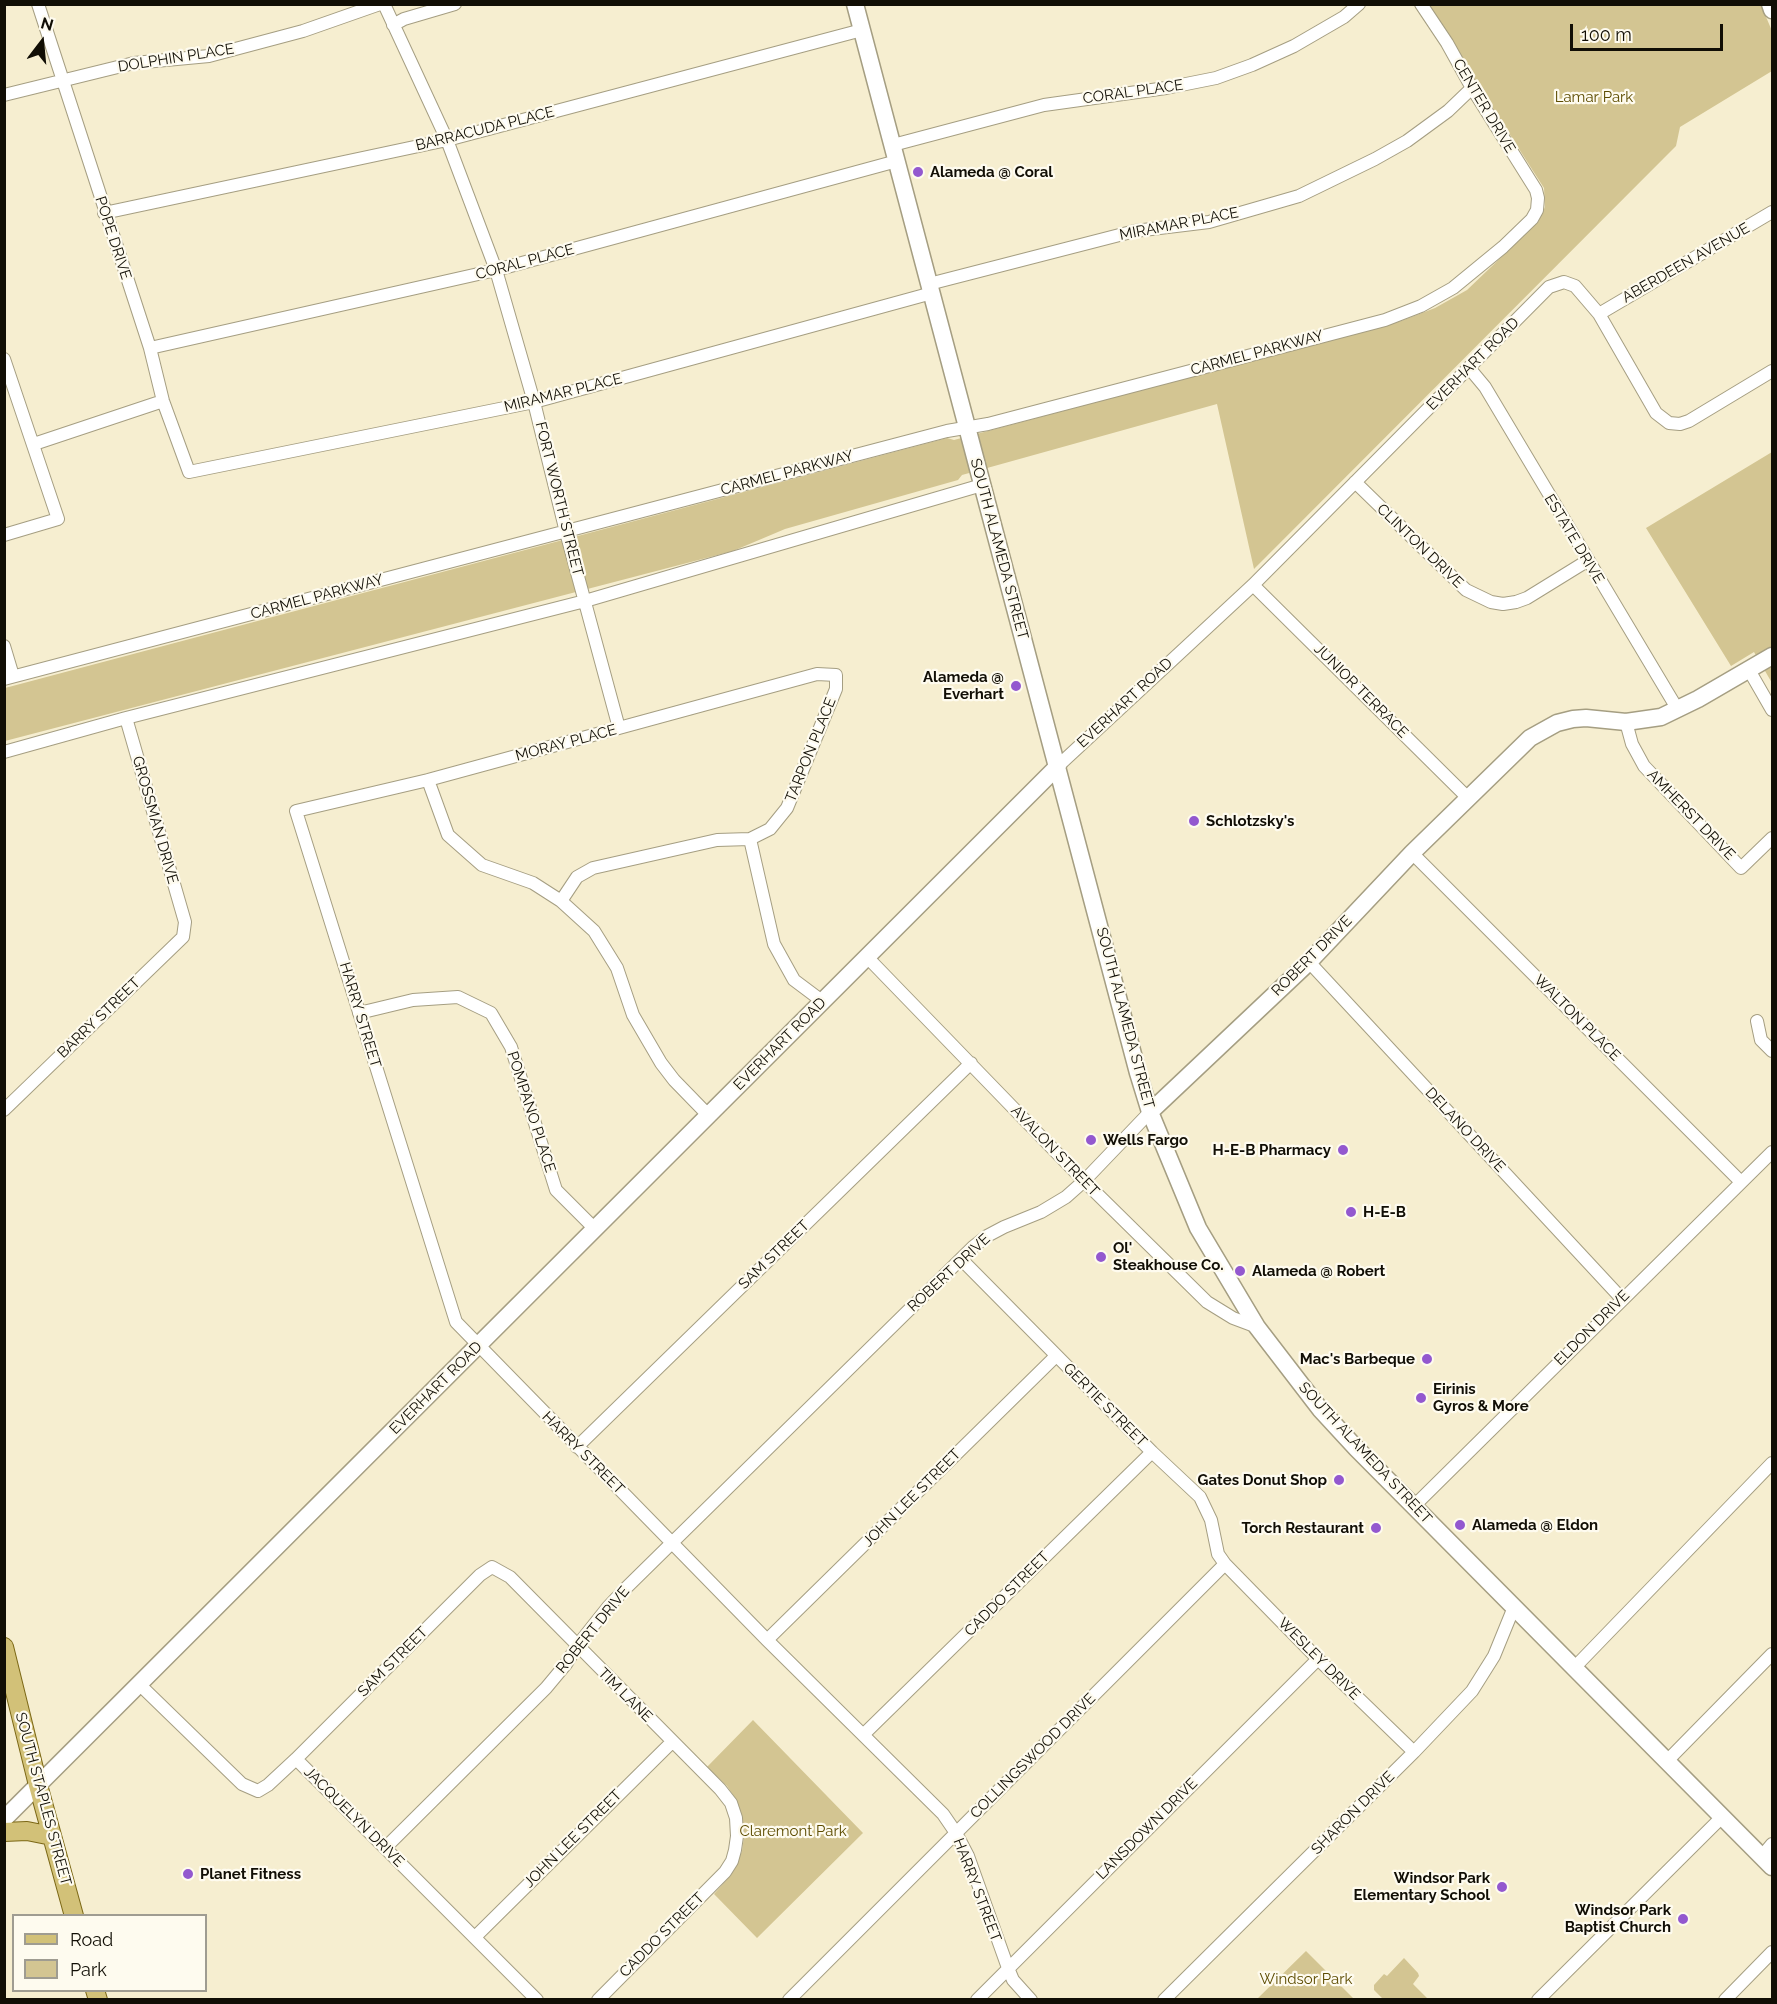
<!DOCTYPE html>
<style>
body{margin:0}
#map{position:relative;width:1777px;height:2004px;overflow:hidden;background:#f6eed0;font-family:Raleway,sans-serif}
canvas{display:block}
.frame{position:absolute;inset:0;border:6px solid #110e05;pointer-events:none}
.legend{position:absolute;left:12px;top:1914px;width:195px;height:78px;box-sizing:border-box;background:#fefbef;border:2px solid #9f9c91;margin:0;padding:8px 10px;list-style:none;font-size:18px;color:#110e05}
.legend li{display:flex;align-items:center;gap:12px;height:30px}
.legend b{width:30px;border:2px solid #9f9c91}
.north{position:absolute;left:12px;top:12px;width:60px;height:60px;-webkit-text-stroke:4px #fefbef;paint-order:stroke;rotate:16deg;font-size:16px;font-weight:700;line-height:24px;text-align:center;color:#110e05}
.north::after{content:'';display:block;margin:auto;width:21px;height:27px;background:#110e05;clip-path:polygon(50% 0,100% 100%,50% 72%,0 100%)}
.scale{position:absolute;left:1570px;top:24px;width:153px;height:27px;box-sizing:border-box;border:3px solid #110e05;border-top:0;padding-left:8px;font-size:18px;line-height:21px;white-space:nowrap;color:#110e05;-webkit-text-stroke:4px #fefbef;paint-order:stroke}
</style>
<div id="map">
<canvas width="1777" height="2004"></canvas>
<div class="frame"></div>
<ul class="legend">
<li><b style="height:8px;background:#d2c178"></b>Road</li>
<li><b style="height:16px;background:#d3c592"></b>Park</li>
</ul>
<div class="north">N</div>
<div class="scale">100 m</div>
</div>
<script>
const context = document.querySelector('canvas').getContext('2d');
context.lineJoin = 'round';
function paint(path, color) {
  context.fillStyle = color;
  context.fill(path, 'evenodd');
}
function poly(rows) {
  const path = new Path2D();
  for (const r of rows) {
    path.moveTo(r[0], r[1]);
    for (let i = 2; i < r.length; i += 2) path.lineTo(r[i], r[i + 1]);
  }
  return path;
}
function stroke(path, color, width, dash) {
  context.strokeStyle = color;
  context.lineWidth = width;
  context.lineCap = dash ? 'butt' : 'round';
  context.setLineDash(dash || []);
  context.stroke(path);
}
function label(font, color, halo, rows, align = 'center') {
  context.font = font + ' Raleway,sans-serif';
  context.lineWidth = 4.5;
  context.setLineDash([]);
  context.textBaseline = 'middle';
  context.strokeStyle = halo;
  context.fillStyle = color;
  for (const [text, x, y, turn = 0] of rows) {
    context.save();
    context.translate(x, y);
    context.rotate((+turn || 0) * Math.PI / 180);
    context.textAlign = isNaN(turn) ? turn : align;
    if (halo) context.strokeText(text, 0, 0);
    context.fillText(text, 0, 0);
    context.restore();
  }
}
const green = poly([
 [1427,5,1761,5,1772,31,1772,71,1680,127,1676,146,1254,569,1217,404,962,475,958,480,785,529,733,551,5,741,5,688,947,438,954,440,1401,321,1435,308,1467,290,1538,222,1545,207,1544,188],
 [1772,452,1772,683,1754,652,1731,666,1646,528],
 [753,1720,863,1833,757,1938,714,1894,731,1875,742,1851,744,1836,742,1816,735,1798,727,1786,707,1767],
 [1306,1951,1354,1999,1257,1999],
 [1404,1958,1418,1973,1419,1976,1413,1984,1428,1999,1383,1999,1374,1990,1374,1985,1384,1974,1387,1976]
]);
const street = poly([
 [38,4,150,348,163,401,189,472,534,402,932,293],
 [384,4,447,140,496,270,534,402,566,532,619,728],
 [393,25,404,19,455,4],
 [4,95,134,63,209,56,303,31,380,4],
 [893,145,1044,105,1166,88,1216,78,1252,65,1294,46,1344,17,1359,4],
 [104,213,447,140,862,30],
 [929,284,1135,231,1209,222,1299,196,1375,159,1407,141,1448,111,1472,88],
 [1599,314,1772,212],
 [150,348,496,270,897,161],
 [4,359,58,519,4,535],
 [1470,369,1485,387,1678,710],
 [34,444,163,401],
 [1355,482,1466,590,1491,602,1503,604,1516,602,1527,598,1587,561],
 [1253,585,1468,798],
 [4,646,13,676],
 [1749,670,1772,710],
 [4,679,947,431,988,424,1385,320,1421,306,1453,288,1503,247,1532,219,1537,210,1538,198,1536,190,1472,88,1447,43,1421,4],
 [1626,722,1632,744,1644,766,1741,868,1772,838],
 [4,752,126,718,585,601,982,485],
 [1058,766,1253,585,1549,287,1564,282,1575,286,1599,314,1656,413,1669,423,1680,424,1689,421,1772,371],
 [428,780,448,835,482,865,533,883,561,901,594,931,617,968,633,1015,661,1063,674,1080,709,1116],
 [750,839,774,944,794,980,822,1001],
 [1412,853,1741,1182],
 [561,901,577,877,593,868,717,840,750,839,770,829,787,808,836,689,836,675,817,674,428,780,296,811,456,1322,767,1640,943,1814,956,1833,968,1856,1008,1968,1013,1980,1031,2000],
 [867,957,1084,1181,1207,1302,1233,1318,1257,1327],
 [1309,962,1622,1299],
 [359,1013,413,1000,458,997,491,1013,511,1047,556,1190,595,1229],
 [1757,1021,1761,1040,1772,1051],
 [4,1110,183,937,185,922,126,718],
 [961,1259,1152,1452,1200,1497,1211,1520,1218,1554,1225,1564,1318,1659,1414,1752],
 [577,1447,971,1063],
 [1414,1506,1772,1152],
 [767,1640,1056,1356],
 [1574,1668,1772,1463],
 [139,1684,242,1784,258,1791,268,1785,296,1759,480,1575,492,1567,510,1577,720,1789,731,1803,736,1818,737,1836,735,1850,732,1861,725,1872,598,2000],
 [863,1735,1152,1452],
 [296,1759,537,2000],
 [1667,1761,1772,1654],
 [385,1848,546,1688,566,1664,577,1646,608,1607,626,1588,973,1247,987,1236,1004,1227,1041,1212,1066,1197,1084,1181,1150,1112],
 [1762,1856,1772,1844],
 [475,1937,672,1742],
 [789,2000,1225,1564],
 [977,2000,1318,1659],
 [1164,2000,1414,1752,1472,1691,1494,1656,1514,1607],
 [1538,2000,1722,1817],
 [1725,2000,1772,1952]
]);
const secondary = poly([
 [855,4,1138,1073,1150,1112,1198,1228,1257,1327,1320,1409,1356,1448,1772,1867],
 [1770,4,1772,10],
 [1150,1112,1309,962,1412,853,1530,738,1557,723,1573,719,1586,718,1626,722,1661,717,1698,699,1772,656],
 [4,1819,1058,766]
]);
const primary = poly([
 [4,1647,38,1785,74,1916],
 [4,1832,27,1831,52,1836],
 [95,1990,98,2000]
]);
const markers = [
 [918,172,6,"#9358cf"],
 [1016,686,6,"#9358cf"],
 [1194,821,6,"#9358cf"],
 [1091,1140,6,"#9358cf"],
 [1343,1150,6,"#9358cf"],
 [1351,1212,6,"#9358cf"],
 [1101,1257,6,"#9358cf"],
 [1240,1271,6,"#9358cf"],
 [1427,1359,6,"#9358cf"],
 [1421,1398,6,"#9358cf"],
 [1339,1480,6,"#9358cf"],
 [1460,1525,6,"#9358cf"],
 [1376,1528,6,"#9358cf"],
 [188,1874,6,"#9358cf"],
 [1502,1887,6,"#9358cf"],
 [1683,1919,6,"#9358cf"]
];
const streetNames = [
 ["DOLPHIN PLACE",176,58,-9],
 ["CORAL PLACE",1133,92,-8],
 ["CENTER DRIVE",1484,106,59],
 ["BARRACUDA PLACE",485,129,-14],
 ["MIRAMAR PLACE",1179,224,-11],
 ["POPE DRIVE",113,238,72],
 ["CORAL PLACE",525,262,-15],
 ["ABERDEEN AVENUE",1686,263,-30],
 ["CARMEL PARKWAY",1257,353,-15],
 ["EVERHART ROAD",1473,364,-45],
 ["MIRAMAR PLACE",563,393,-14],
 ["CARMEL PARKWAY",787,473,-15],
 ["FORT WORTH STREET",559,499,76],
 ["ESTATE DRIVE",1574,539,59],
 ["CLINTON DRIVE",1420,546,44],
 ["SOUTH ALAMEDA STREET",999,549,75],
 ["CARMEL PARKWAY",317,597,-15],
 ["JUNIOR TERRACE",1361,691,45],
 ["EVERHART ROAD",1125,703,-43],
 ["MORAY PLACE",566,743,-15],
 ["TARPON PLACE",811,750,-68],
 ["AMHERST DRIVE",1691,815,46],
 ["GROSSMAN DRIVE",155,820,74],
 ["ROBERT DRIVE",1312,956,-45],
 ["HARRY STREET",360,1015,73],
 ["BARRY STREET",99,1018,-44],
 ["SOUTH ALAMEDA STREET",1125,1018,75],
 ["WALTON PLACE",1577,1018,45],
 ["EVERHART ROAD",780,1044,-45],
 ["POMPANO PLACE",531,1112,72],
 ["DELANO DRIVE",1465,1130,47],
 ["AVALON STREET",1055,1151,46],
 ["SAM STREET",774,1255,-44],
 ["ROBERT DRIVE",949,1273,-43],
 ["ELDON DRIVE",1592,1328,-45],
 ["EVERHART ROAD",436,1388,-45],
 ["GERTIE STREET",1105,1405,45],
 ["HARRY STREET",583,1453,45],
 ["SOUTH ALAMEDA STREET",1365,1453,47],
 ["JOHN LEE STREET",912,1498,-45],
 ["CADDO STREET",1007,1594,-45],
 ["ROBERT DRIVE",593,1630,-51],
 ["WESLEY DRIVE",1319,1659,45],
 ["SAM STREET",393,1662,-45],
 ["TIM LANE",625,1695,45],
 ["COLLINGSWOOD DRIVE",1033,1756,-45],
 ["SOUTH STAPLES STREET",43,1799,75],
 ["SHARON DRIVE",1353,1813,-45],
 ["JACQUELYN DRIVE",354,1817,45],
 ["LANSDOWN DRIVE",1147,1829,-45],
 ["JOHN LEE STREET",573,1839,-45],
 ["HARRY STREET",977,1890,69],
 ["CADDO STREET",662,1935,-45]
];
const parkNames = [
 ["Lamar Park",1594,97],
 ["Claremont Park",793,1831],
 ["Windsor Park",1306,1979]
];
const poiNames = [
 ["Alameda @ Coral",930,172],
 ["Alameda @",1004,677,"right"],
 ["Everhart",1004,694,"right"],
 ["Schlotzsky's",1206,821],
 ["Wells Fargo",1103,1140],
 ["H-E-B Pharmacy",1331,1150,"right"],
 ["H-E-B",1363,1212],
 ["Ol'",1113,1248],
 ["Steakhouse Co.",1113,1265],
 ["Alameda @ Robert",1252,1271],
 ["Mac's Barbeque",1415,1359,"right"],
 ["Eirinis",1433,1389],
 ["Gyros & More",1433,1406],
 ["Gates Donut Shop",1327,1480,"right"],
 ["Alameda @ Eldon",1472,1525],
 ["Torch Restaurant",1364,1528,"right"],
 ["Planet Fitness",200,1874],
 ["Windsor Park",1490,1878,"right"],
 ["Elementary School",1490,1895,"right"],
 ["Windsor Park",1671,1910,"right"],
 ["Baptist Church",1671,1927,"right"]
];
paint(green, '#d3c592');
stroke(street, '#a59e82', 14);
stroke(secondary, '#a59e82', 19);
stroke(primary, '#7b6715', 20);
stroke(street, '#fff', 12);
stroke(secondary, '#fff', 16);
stroke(primary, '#d2c178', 18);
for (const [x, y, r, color] of markers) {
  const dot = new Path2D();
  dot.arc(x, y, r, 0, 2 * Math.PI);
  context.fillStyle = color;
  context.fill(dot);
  stroke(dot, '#fefbef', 2);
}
label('15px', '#110e05', '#fefbef', streetNames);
label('15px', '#5d4c00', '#fefbef', parkNames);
label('bold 15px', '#110e05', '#fefbef', poiNames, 'left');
</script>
